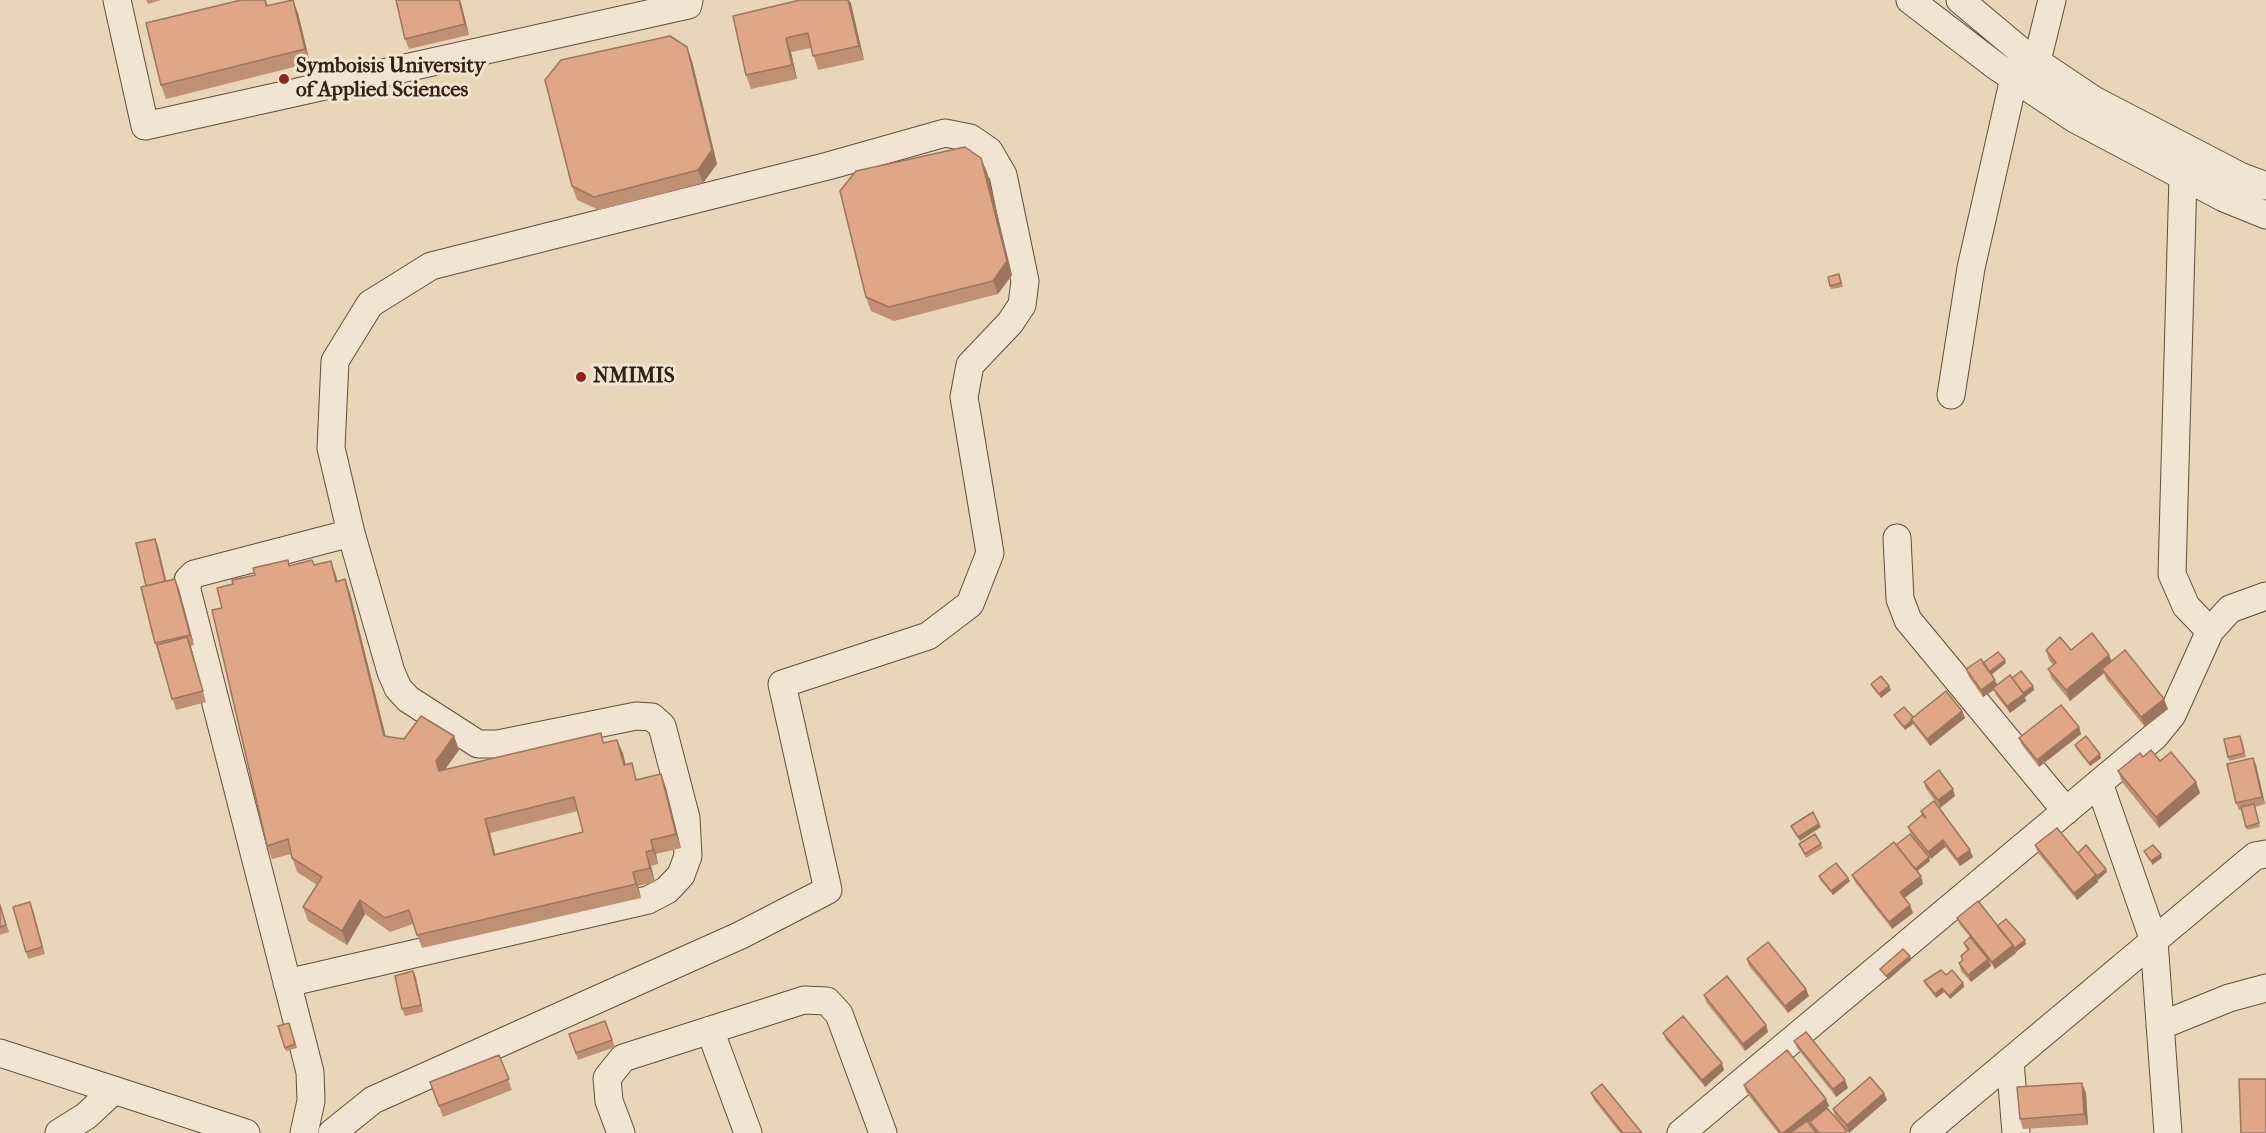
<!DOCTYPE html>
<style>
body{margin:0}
canvas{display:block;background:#e9d6b9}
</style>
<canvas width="2266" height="1133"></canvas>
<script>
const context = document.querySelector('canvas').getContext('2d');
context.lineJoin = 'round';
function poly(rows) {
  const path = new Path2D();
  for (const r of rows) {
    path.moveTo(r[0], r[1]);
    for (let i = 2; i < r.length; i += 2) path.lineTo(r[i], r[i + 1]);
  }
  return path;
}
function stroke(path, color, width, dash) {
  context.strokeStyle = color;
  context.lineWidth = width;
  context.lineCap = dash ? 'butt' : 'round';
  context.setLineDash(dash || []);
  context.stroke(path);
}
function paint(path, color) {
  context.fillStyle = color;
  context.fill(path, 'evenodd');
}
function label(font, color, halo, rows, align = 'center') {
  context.font = font + ' "IM FELL French Canon",serif';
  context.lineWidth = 6;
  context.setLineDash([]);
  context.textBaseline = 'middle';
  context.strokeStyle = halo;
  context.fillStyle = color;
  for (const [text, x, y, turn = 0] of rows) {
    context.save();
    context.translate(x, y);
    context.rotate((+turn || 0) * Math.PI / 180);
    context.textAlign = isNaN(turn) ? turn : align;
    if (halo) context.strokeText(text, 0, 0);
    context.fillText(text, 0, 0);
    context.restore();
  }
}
const minor = poly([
 [117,0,145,126,688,5,689,0],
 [1910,0,1996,66,2075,119,2224,198,2266,215],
 [1960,0,2021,51,2094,100,2240,176,2266,186],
 [2037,61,2052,0],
 [2183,176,2172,574,2186,606,2210,631],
 [1951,395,1971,268,2014,78],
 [1897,538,1900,599,1908,620,2066,811],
 [2099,783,2154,941,2168,1133],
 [287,983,648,900,667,890,681,875,688,856,686,818,662,726,652,717,636,716,498,744,478,744,408,699,398,688,391,672,351,533,331,448,335,361,370,304,431,266,828,166,945,133,970,138,989,151,1003,175,1025,281,1022,305,1010,323,970,365,964,397,990,553,970,604,928,636,782,684,828,890,741,935,373,1100,332,1133],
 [2160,1026,2229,998,2266,988],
 [710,1030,748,1133],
 [0,1053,246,1133],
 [2010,1061,2016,1133],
 [59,1133,86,1116,114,1090],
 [304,1133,311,1101,310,1072,187,590,188,580,194,574,351,533],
 [621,1133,609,1101,607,1078,623,1058,804,1000,827,1001,839,1014,883,1133],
 [1681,1133,2154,737,2172,715,2210,631,2230,609,2266,596],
 [1924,1133,2255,856,2266,854]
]);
const wall = poly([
 [146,0,161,0,148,4],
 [241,0,266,0,268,5,298,13,310,63,166,99,161,85],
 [800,0,849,0,864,60,818,70,811,48,791,52,797,79,751,89,746,75],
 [461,3,469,35,409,49,405,39],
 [687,47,692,61,717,164,703,183,599,210,577,200,572,186],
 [987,172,1012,275,998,294,894,321,871,311,866,297],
 [1841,278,1843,287,1831,289,1830,286],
 [155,539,166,581,175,579,179,589,194,645,191,646,206,702,176,710,155,643,146,586],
 [288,560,290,566,312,560,314,565,331,561,337,581,345,579,350,593,386,737,404,739,454,736,459,750,445,769,605,743,617,740,625,765,638,780,661,774,666,788,681,848,656,854,658,864,651,866,655,882,638,886,641,898,422,948,413,924,390,932,365,914,347,945,308,921,303,907,317,885,297,872,291,854,272,859,267,846,222,608,233,584],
 [578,811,583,832,495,854,490,833],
 [2046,650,2071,650,2109,655,2112,661,2168,709,2145,727,2106,679,2104,673,2070,701,2052,679,2048,669,2053,665,2049,660],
 [1983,663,2006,663,1991,675,1997,685,2012,678,2033,686,2034,690,2025,697,2026,701,2010,713,1996,695,1994,690,1983,697,1969,677,1966,669],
 [1871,684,1889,686,1891,690,1881,698,1872,687],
 [1962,711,1965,718,1930,746,1913,724,1905,730,1896,719,1894,715,1913,717],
 [2079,727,2081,734,2039,767,2022,745,2019,738],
 [2242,739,2246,757,2229,761,2228,757],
 [2075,745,2101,758,2090,766,2076,748],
 [2143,757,2160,761,2196,782,2200,793,2159,828,2122,782,2118,771],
 [2253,758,2256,765,2265,804,2255,807,2260,827,2247,830,2242,810,2239,810,2236,803],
 [1924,782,1955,796,1940,808,1926,789],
 [1921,811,1973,857,1960,866,1945,847,1931,859,1911,834,1908,827,1922,815],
 [1799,844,1821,844,1823,848,1806,858],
 [1896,845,1930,861,1917,871,1923,884,1904,898,1910,905,1913,913,1892,929,1855,882,1852,875],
 [2035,845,2107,872,2098,879,2098,882,2077,900,2038,853],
 [1819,876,1848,878,1850,881,1833,895,1820,880],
 [0,905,9,932,0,935],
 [33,909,45,954,28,959,26,952],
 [1957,918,1997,926,2026,944,2016,952,2014,950,2016,953,1995,969,1990,962,1991,966,1971,982,1961,971,1959,963,1962,960,1961,956,1967,951,1964,943,1970,937,1960,925],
 [1747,959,1809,996,1788,1013,1749,966],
 [413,971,416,978,423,1012,405,1016,402,1009],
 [1946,975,1963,983,1964,987,1950,999,1944,992,1936,998,1925,984,1924,981],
 [1704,995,1766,1025,1768,1032,1745,1051,1706,1002],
 [605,1021,615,1047,578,1060,569,1034],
 [289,1023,297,1048,286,1051,278,1026],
 [1663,1033,1724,1070,1705,1087,1666,1040],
 [1794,1041,1848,1088,1836,1097,1797,1048],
 [499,1055,512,1090,443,1117,430,1082],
 [1744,1085,1826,1099,1829,1106,1808,1122,1813,1129,1810,1122,1847,1131,1847,1133,1778,1133,1746,1092],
 [1591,1093,1642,1133,1620,1133,1594,1100],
 [2086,1093,2088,1125,2023,1129,2020,1119],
 [1887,1100,1849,1133,1835,1116,1833,1109]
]);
const shadedWall = poly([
 [293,0,298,13,310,63,305,49],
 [459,0,460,0,461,3,469,35,465,24],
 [848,0,849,0,851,3,864,60,859,46],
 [786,38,791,52,797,79,792,65],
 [687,47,692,61,717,164,703,183,698,170],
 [981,158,987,172,1012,275,998,294,993,281],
 [155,539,158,546,169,592,166,585],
 [331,561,336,575,341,596,336,582],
 [175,579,179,589,194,645,190,635],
 [345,579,350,593,389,750,384,736],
 [187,637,191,647,206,702,203,691],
 [2109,655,2113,665,2102,669,2104,673,2070,701,2066,690],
 [2005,660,2006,663,1991,675,1989,672],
 [1995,680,1998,687,1983,697,1981,690],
 [1889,686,1891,690,1881,698,1879,694],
 [2033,686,2034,690,2025,697,2026,701,2010,713,2007,706],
 [2164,699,2168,709,2145,727,2141,717],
 [1962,711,1965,718,1930,746,1927,739],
 [1911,720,1913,724,1905,730,1904,727],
 [2079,727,2081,734,2039,767,2037,760],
 [454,736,459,750,441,775,439,771,436,761],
 [617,740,623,753,629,779,624,765],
 [2100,754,2101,758,2090,766,2089,763],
 [2253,758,2256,765,2265,804,2262,797],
 [661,774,666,788,681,848,676,834],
 [2196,782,2200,793,2159,828,2156,817],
 [1953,789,1955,796,1940,808,1938,800],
 [485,819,490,833,499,869,494,855],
 [1819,824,1821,827,1800,841,1798,837],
 [651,840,656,854,658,864,653,850],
 [1943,840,1945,847,1931,859,1928,852],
 [1970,850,1973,857,1960,866,1957,859],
 [646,852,651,866,655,882,650,868],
 [2161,854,2162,858,2152,865,2151,861],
 [1929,857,1930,861,1916,872,1914,869],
 [2106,869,2107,872,2098,880,2097,876],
 [633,872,638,886,641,898,636,884],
 [2096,875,2098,882,2077,900,2074,893],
 [1921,876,1923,884,1903,899,1900,892],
 [1848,878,1850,881,1833,895,1831,891],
 [360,900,365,914,347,945,342,931],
 [1910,905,1913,913,1892,929,1889,922],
 [2025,940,2026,944,2016,952,2015,948],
 [2013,945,2016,953,1995,969,1992,962],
 [1910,956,1911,960,1888,980,1886,976],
 [1988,959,1991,966,1971,982,1968,975],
 [413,971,416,978,423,1012,421,1005],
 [1963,983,1964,987,1950,999,1949,996],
 [1942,988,1944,992,1936,998,1935,994],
 [1806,989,1809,996,1788,1013,1785,1006],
 [1766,1025,1768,1032,1745,1051,1743,1044],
 [1722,1063,1724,1070,1705,1087,1702,1080],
 [1845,1080,1848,1088,1836,1097,1833,1089],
 [2082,1083,2086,1093,2088,1125,2084,1114],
 [1884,1093,1887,1100,1849,1133,1847,1125],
 [1826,1099,1829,1106,1795,1133,1783,1133]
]);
const building = poly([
 [241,0,265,0,266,6,293,0,305,49,161,85,146,23,241,0],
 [396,0,459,0,465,24,405,39,396,0],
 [800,0,848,0,859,46,813,56,808,33,786,38,792,65,746,75,733,16,800,0],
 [670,36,687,47,712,150,698,170,594,197,572,186,545,80,561,60,670,36],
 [965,147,981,158,1007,261,993,281,889,307,866,297,840,191,856,171,965,147],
 [1839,274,1841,283,1830,286,1828,277,1839,274],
 [155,539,165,581,146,586,136,543,155,539],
 [288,560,289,566,312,560,314,565,331,561,336,582,345,579,384,736,404,739,421,716,454,736,436,761,439,771,601,733,603,743,617,740,624,765,632,763,636,780,661,774,676,834,651,840,653,850,646,852,650,868,633,872,636,884,417,935,409,910,385,918,360,900,342,931,303,907,322,877,292,858,288,839,267,846,212,610,222,608,217,588,233,584,232,580,255,575,253,568,288,560],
 [574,797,583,832,494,855,485,819,574,797],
 [175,579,190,635,155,643,141,587,175,579],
 [2092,633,2109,655,2066,690,2048,669,2056,663,2046,650,2060,637,2071,650,2092,633],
 [187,637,203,691,172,699,157,645,187,637],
 [2125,650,2164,699,2141,717,2102,669,2125,650],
 [1998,652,2005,660,1989,672,1983,663,1998,652],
 [1981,659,1995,680,1981,690,1966,669,1981,659],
 [2021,671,2033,686,2023,693,2012,678,2021,671],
 [2010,675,2024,694,2007,706,1993,688,2010,675],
 [1881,676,1889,686,1879,694,1871,684,1881,676],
 [1946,691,1962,711,1927,739,1911,719,1946,691],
 [2061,705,2079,727,2037,760,2019,738,2061,705],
 [1904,707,1913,717,1911,719,1912,720,1904,727,1894,715,1904,707],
 [2086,736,2100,754,2089,763,2075,745,2086,736],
 [2240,736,2244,753,2228,757,2224,739,2240,736],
 [2151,750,2160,761,2171,752,2196,782,2156,817,2118,771,2140,753,2143,757,2151,750],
 [2253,758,2262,797,2236,803,2227,764,2253,758],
 [1939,770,1953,789,1938,800,1924,782,1939,770],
 [1934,801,1970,850,1957,859,1943,840,1928,852,1908,827,1922,815,1926,818,1921,811,1934,801],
 [2254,804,2259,823,2246,827,2241,807,2254,804],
 [1813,812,1819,824,1798,837,1791,826,1813,812],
 [2057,828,2096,875,2074,893,2035,845,2057,828],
 [1815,834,1821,844,1805,854,1799,844,1815,834],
 [1910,834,1929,857,1915,869,1896,845,1910,834],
 [1894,842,1921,876,1900,892,1910,905,1889,922,1852,875,1894,842],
 [2086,845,2106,869,2097,876,2078,853,2086,845],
 [2153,845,2161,854,2151,861,2144,851,2153,845],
 [1836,863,1848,878,1831,891,1819,876,1836,863],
 [1978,901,2013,945,1992,962,1957,918,1978,901],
 [30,902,42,947,26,952,13,907,30,902],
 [0,905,6,925,0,927,0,905],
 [2006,919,2025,940,2015,948,1997,926,2006,919],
 [1970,937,1988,959,1968,975,1959,963,1963,960,1961,956,1969,949,1964,943,1970,937],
 [1768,942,1806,989,1785,1006,1747,959,1768,942],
 [1903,949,1910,956,1886,976,1880,969,1903,949],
 [1941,970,1946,975,1952,970,1963,983,1949,996,1942,988,1935,994,1924,981,1941,970],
 [413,971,421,1005,402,1009,395,976,413,971],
 [1727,976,1766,1025,1743,1044,1704,995,1727,976],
 [1683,1016,1722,1063,1702,1080,1663,1033,1683,1016],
 [605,1021,612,1040,576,1053,569,1034,605,1021],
 [289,1023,295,1044,285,1048,278,1026,289,1023],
 [1806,1032,1845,1080,1833,1089,1794,1041,1806,1032],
 [1787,1050,1826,1099,1783,1133,1781,1133,1744,1085,1787,1050],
 [499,1055,509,1079,439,1106,430,1082,499,1055],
 [1870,1077,1884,1093,1847,1125,1833,1109,1870,1077],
 [2239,1079,2266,1079,2266,1133,2241,1133,2239,1079],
 [2082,1083,2084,1114,2020,1119,2017,1087,2082,1083],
 [1602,1084,1642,1133,1623,1133,1591,1093,1602,1084],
 [1827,1108,1847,1131,1844,1133,1819,1133,1810,1122,1827,1108],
 [1807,1121,1816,1133,1790,1133,1807,1121]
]);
const markers = [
 [284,79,6,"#8f2418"],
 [581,377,6,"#8f2418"]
];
const poiNames = [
 ["Symboisis University",296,67],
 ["of Applied Sciences",296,91],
 ["NMIMIS",593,377]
];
stroke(minor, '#614e3c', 29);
stroke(minor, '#f1e4d2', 27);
paint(wall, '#c09074');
paint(shadedWall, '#9c755e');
paint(building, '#dfa787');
stroke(building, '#9c755e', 1.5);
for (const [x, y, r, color] of markers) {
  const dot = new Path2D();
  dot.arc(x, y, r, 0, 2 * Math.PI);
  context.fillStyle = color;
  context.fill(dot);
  stroke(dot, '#f1e4d2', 2);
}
label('bold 21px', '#342112', '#f1e4d2', poiNames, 'left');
</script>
